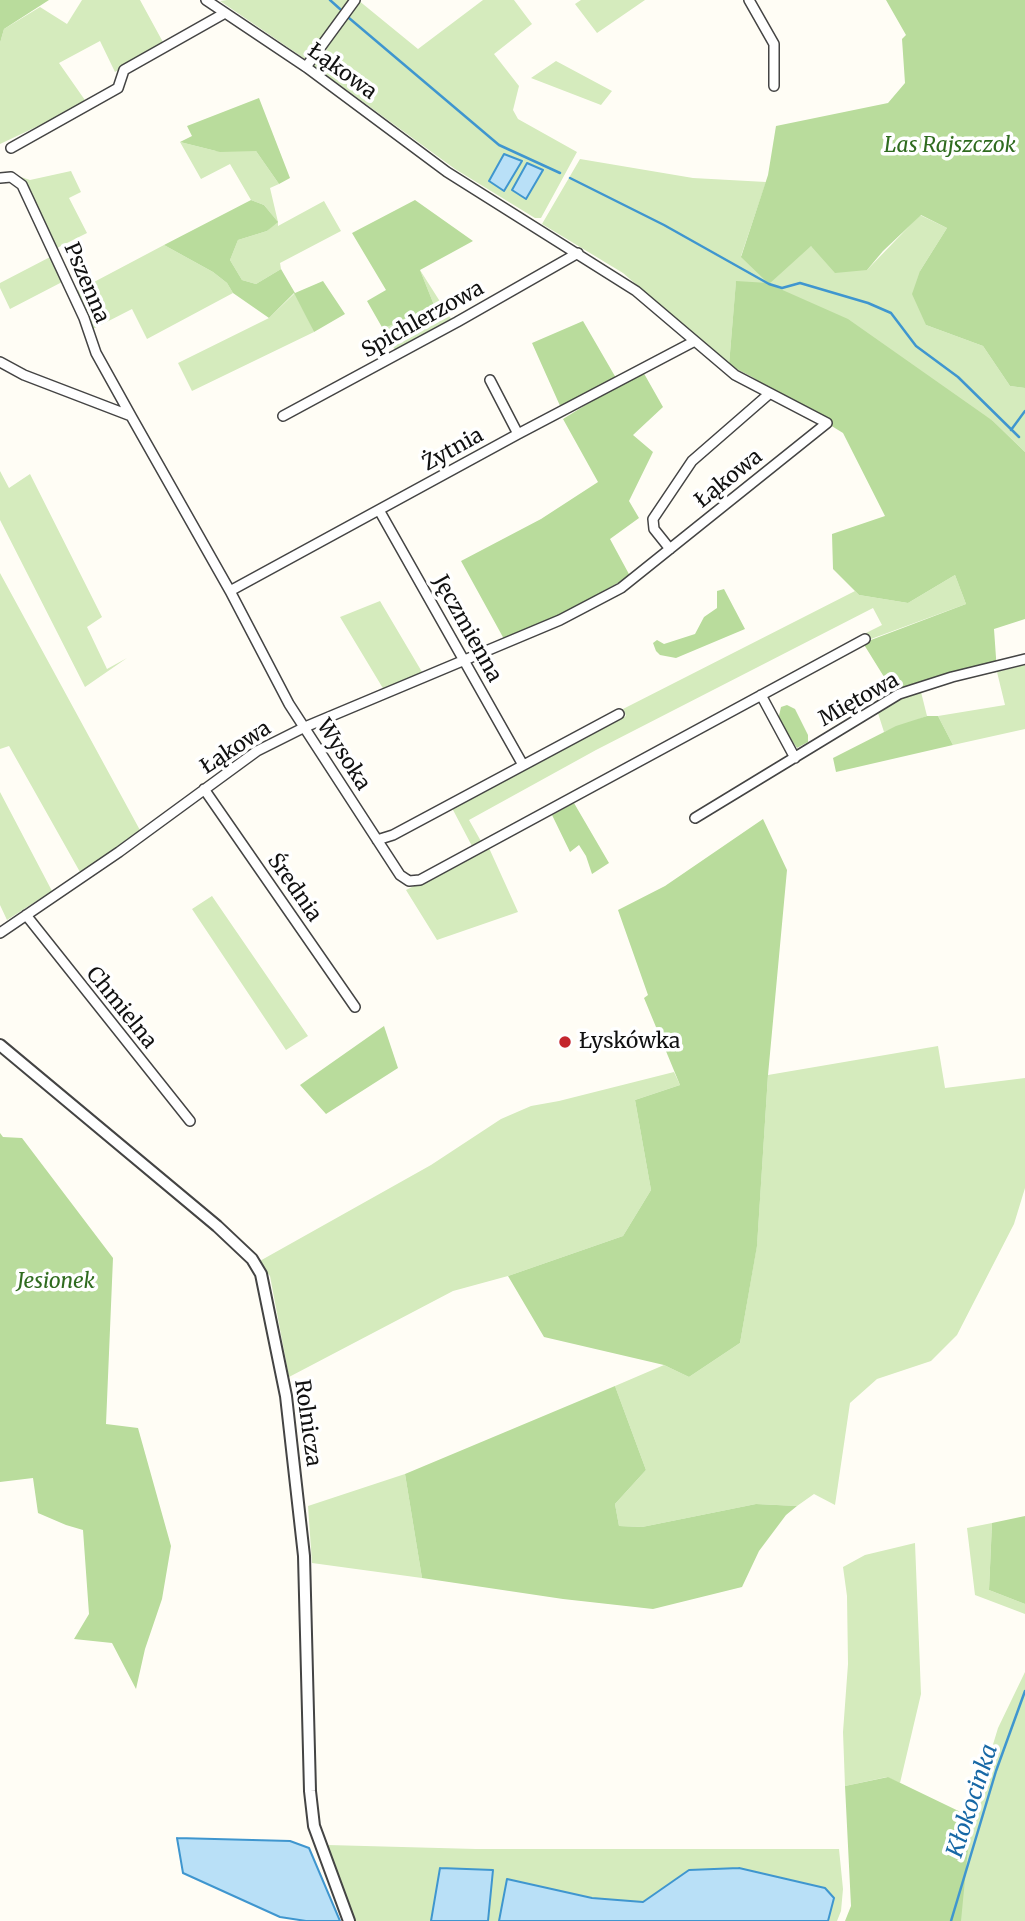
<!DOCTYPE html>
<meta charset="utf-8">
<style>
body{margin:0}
canvas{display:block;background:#fffdf5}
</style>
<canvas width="1025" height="1921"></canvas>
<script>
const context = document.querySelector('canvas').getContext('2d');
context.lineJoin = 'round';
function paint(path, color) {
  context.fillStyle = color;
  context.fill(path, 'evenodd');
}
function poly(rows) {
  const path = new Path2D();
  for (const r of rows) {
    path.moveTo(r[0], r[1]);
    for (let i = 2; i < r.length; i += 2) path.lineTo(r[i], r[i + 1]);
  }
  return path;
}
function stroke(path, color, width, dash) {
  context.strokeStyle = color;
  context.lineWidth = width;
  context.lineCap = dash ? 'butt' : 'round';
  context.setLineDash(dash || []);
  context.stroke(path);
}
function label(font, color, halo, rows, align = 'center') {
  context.font = font + ' Merriweather,serif';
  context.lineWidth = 7;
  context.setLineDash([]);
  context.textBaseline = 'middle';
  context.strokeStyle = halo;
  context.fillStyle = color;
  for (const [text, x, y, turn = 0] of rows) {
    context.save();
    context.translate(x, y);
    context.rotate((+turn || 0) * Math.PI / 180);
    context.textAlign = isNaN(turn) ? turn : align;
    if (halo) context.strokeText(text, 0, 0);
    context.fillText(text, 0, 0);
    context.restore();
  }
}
const green = poly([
 [82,0,140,0,164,44,115,72,100,41,59,63,87,103,0,144,0,43,4,29,40,7,67,24],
 [227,0,349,0,305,59,220,1],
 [358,0,418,49,483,0,514,0,532,24,494,54,519,86,513,110,518,119,577,152,541,218,535,218,455,169,311,64],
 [581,0,645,0,597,33,575,4],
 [556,61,612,91,601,105,531,78],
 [180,142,216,151,256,151,279,184,270,188,278,222,278,226,324,201,341,231,280,263,281,269,256,284,242,280,230,260,238,240,267,231,277,221,264,205,251,200,230,164,201,179],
 [580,159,693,178,766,182,741,256,811,246,867,270,920,215,947,228,920,271,926,325,983,346,1010,386,1025,388,1025,452,993,421,736,282,729,365,623,273,542,224],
 [71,171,81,192,69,198,87,233,57,248,21,177,30,180],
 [164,245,213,272,227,283,233,293,147,339,132,309,93,329,77,291],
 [52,256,64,281,10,309,0,288,0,283],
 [420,270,453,322,395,350,383,329,434,305],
 [295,293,314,332,192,391,178,363,269,318],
 [0,471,9,488,30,474,102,617,87,627,107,669,127,658,85,687,0,520],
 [0,573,141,832,80,872,9,746,0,749],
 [955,575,966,604,871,639,866,633,882,625,873,608,596,750,469,820,482,843,473,848,452,808,626,716,623,709,855,591,859,595,908,603],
 [380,601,422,672,384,690,340,617],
 [1025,665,1025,729,953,745,938,716,1005,705,997,672],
 [921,692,927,716,884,732,877,710,905,696],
 [0,792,52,891,7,920,0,905],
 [489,848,518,912,437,940,406,890],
 [212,896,308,1036,286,1050,192,909],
 [938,1046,945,1088,1025,1078,1025,1188,1014,1224,957,1335,931,1361,877,1379,850,1403,835,1505,814,1494,797,1506,756,1504,642,1527,619,1526,615,1504,646,1470,615,1386,664,1365,689,1377,740,1343,757,1245,768,1075],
 [674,1072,680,1085,635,1100,651,1190,623,1236,508,1276,453,1291,289,1377,270,1276,258,1262,431,1165,501,1119,531,1106,559,1101],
 [405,1474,422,1578,312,1563,308,1506],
 [992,1523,989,1590,1025,1604,1025,1614,975,1595,967,1528],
 [915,1543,921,1694,900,1783,887,1777,845,1786,843,1732,848,1664,847,1596,843,1567,865,1555],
 [1025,1672,1025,1921,908,1921,969,1832,971,1817,998,1728],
 [328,1845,476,1849,839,1849,843,1889,841,1911,837,1921,828,1921,833,1898,825,1888,739,1868,689,1870,643,1902,592,1898,508,1879,499,1921,488,1921,493,1871,441,1868,431,1921,354,1921]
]);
const forest = poly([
 [0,0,49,0,4,29,0,43],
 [886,0,1025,0,1025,388,1010,386,983,346,926,325,912,294,920,271,947,228,921,215,883,251,867,270,835,273,811,246,769,284,848,319,993,421,1025,452,1025,619,994,629,997,672,894,693,863,643,966,604,955,575,908,603,859,595,833,569,832,534,885,516,843,433,752,377,729,365,736,281,768,283,741,257,768,175,776,126,888,103,905,83,902,39,906,35],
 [259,98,290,178,279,184,256,151,220,152,180,142,192,136,187,126],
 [251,200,264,205,278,222,267,231,238,240,230,260,242,280,256,284,281,269,295,293,323,281,345,314,314,332,294,293,269,318,233,293,227,283,213,272,164,245],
 [415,200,473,241,420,270,434,305,383,329,367,301,386,290,352,233],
 [583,321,616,378,561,408,532,343],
 [642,370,663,407,633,435,653,452,629,501,639,518,610,539,630,576,561,615,504,639,461,561,541,519,598,482,563,419],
 [724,589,745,629,676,658,660,655,656,651,653,643,657,640,664,644,695,634,704,617,717,608,717,591],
 [787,705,795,709,808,735,808,742,797,748,778,720,781,707],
 [927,716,938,716,953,745,836,772,833,758,896,726],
 [574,803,609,863,592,874,586,856,579,845,570,852,552,815],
 [763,819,787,870,768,1075,757,1246,740,1343,689,1377,664,1365,544,1337,508,1276,623,1236,651,1190,635,1100,680,1085,644,998,648,995,618,910,665,886],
 [384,1026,398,1068,326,1114,300,1085],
 [0,1133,3,1137,22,1138,113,1258,106,1424,138,1428,171,1546,162,1599,145,1649,136,1689,112,1643,74,1639,89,1614,83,1530,66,1525,38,1513,33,1478,0,1482],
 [615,1386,646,1470,615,1504,619,1526,642,1527,756,1504,797,1506,786,1515,759,1551,742,1587,653,1609,563,1599,422,1578,405,1474],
 [1025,1516,1025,1604,989,1590,992,1523],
 [888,1777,971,1817,961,1921,845,1921,851,1906,845,1786]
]);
const water = poly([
 [504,154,522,161,504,191,489,181,504,154],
 [527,163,543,170,526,199,512,190,527,163],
 [177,1838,290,1841,309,1848,340,1921,306,1921,280,1917,183,1873,177,1838],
 [440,1868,493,1870,488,1921,431,1921,440,1868],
 [739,1868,825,1888,834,1898,828,1921,499,1921,507,1879,592,1898,643,1902,689,1870,739,1868]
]);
const stream = poly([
 [330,0,340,9],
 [349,18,499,145,560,173],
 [570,178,664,225,769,284,782,288,800,283,868,303,891,313,916,346,958,377,1019,437],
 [1011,430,1025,411],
 [951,1921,996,1771,1025,1691]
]);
const minor = poly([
 [749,0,774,44,774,86],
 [306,67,355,0],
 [11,148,118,88,124,70,225,13],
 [0,178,11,177,22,185,84,318,96,353,131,416],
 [0,362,24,375,131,416,230,591,289,704,400,875,409,881,420,880,865,639],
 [490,380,518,434],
 [283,416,457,322,578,253],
 [379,510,523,765],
 [670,549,654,529,653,519,692,461,769,394],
 [230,591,518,434,693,342],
 [761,695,795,758],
 [204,789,355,1007],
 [695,818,899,694,952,677,1025,659],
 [377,840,393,835,619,714],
 [26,915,190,1121],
 [0,933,119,852,257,751,305,727,560,620,621,588,827,423,735,375,636,291,447,172,306,67,206,0]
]);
const tertiary = poly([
 [0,1045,217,1226,252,1259,261,1274,286,1396,304,1556,310,1791,314,1826,349,1921]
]);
const markers = [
 [565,1042,7,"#c4262e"]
];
const streetNames = [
 ["Łąkowa",342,72,36],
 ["Pszenna",86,283,67],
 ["Spichlerzowa",423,320,-29],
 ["Żytnia",453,450,-29],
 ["Łąkowa",729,479,-39],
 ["Jęczmienna",467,629,61],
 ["Miętowa",859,700,-29],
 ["Łąkowa",236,748,-33],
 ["Wysoka",343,755,57],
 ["Średnia",294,888,55],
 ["Chmielna",121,1008,51],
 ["Rolnicza",307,1423,82]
];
const parkNames = [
 ["Las Rajszczok",950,146],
 ["Jesionek",56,1282]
];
const poiNames = [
 ["Łyskówka",579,1042]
];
const waterNames = [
 ["Kłokocinka",973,1801,-72]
];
paint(green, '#d5ebbd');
paint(forest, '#b9dc9c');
paint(water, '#b9e0f7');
stroke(water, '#3f96cf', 2);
stroke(stream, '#3f96cf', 2.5);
stroke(minor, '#444', 12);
stroke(tertiary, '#444', 14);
stroke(minor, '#fff', 9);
stroke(tertiary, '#fff', 10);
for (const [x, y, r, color] of markers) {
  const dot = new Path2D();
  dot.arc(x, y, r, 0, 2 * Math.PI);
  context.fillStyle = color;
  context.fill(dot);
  stroke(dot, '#fff', 2.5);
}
label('21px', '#111', '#fff', streetNames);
label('italic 21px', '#2f6b1f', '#fff', parkNames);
label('21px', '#111', '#fff', poiNames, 'left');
label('italic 23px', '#1768a6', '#fff', waterNames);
</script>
